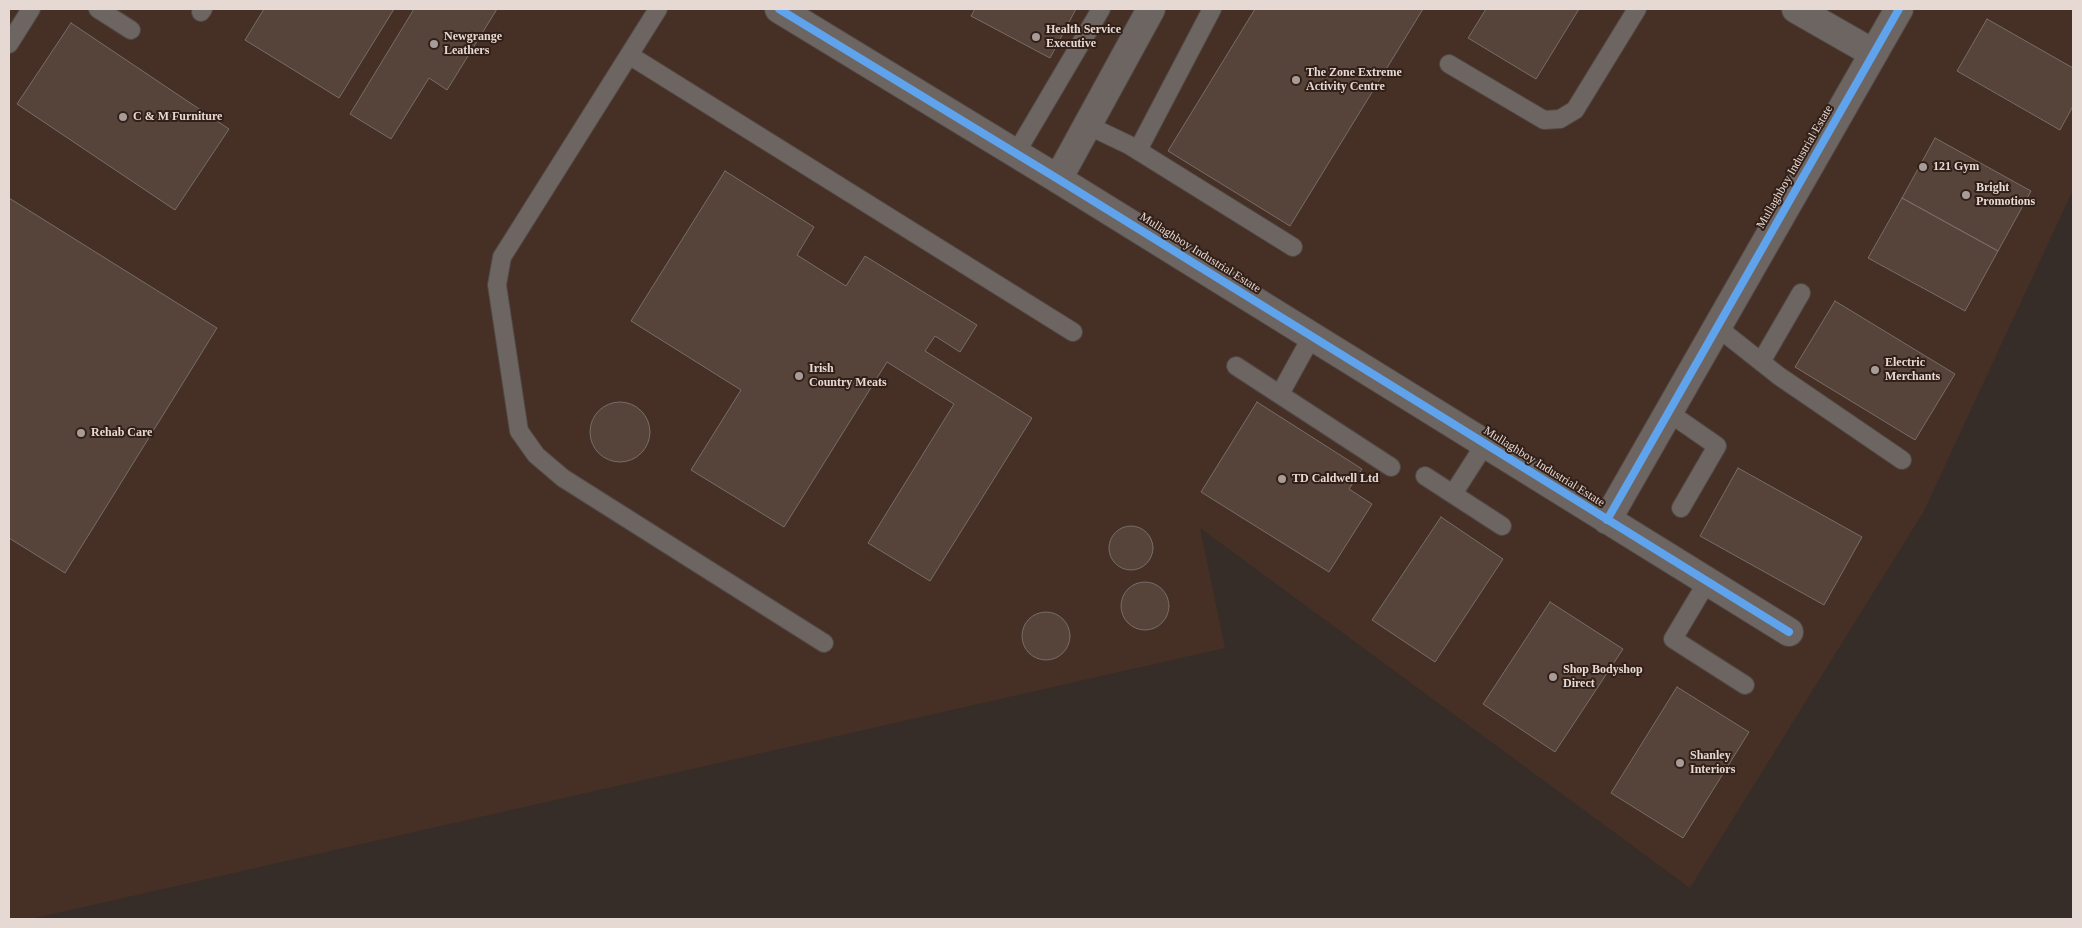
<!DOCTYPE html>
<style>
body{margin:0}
#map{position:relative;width:2082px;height:928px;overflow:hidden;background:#362c28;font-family:"Times New Roman",serif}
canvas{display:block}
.frame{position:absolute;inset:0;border:10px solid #e6d9d4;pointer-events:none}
</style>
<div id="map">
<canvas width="2082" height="928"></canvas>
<div class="frame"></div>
</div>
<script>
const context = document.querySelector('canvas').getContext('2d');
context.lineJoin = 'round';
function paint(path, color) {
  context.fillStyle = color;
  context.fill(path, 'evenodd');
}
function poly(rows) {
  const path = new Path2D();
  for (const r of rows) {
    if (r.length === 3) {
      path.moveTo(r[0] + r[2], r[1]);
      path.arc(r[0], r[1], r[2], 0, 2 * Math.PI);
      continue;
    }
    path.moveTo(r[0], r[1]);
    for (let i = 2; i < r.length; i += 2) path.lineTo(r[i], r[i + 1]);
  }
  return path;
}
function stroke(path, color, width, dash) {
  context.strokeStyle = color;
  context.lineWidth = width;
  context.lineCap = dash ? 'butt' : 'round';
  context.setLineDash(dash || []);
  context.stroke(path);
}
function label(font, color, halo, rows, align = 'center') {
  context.font = font + ' "Times New Roman",serif';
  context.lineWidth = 4;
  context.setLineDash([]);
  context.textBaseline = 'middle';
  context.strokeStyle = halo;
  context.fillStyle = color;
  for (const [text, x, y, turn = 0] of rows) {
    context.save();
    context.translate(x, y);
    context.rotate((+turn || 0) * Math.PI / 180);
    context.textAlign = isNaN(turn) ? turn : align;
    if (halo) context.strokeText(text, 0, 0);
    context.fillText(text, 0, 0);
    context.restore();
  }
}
const built = poly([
 [9,9,2073,9,2073,190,1924,511,1690,888,1200,528,1225,648,31,919,9,919]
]);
const building = poly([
 [264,9,394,9,339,98,245,40,264,9],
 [414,9,497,9,447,90,429,78,391,139,350,114,414,9],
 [975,9,1076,9,1050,58,971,16,975,9],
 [1255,9,1423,9,1290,226,1168,151,1255,9],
 [1486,9,1579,9,1536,79,1468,38,1486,9],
 [1987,19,2073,68,2073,106,2060,130,1957,71,1987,19],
 [71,23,229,129,175,210,17,104,71,23],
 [1935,138,2031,191,1998,251,1902,198,1935,138],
 [725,171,814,227,797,255,846,286,865,256,977,325,960,352,935,336,925,351,1032,418,930,581,868,543,954,404,887,362,784,527,691,470,741,390,631,321,725,171],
 [9,198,217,328,65,573,9,538,9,198],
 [1902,198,1998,251,1965,311,1868,258,1902,198],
 [1835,301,1955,374,1915,440,1795,367,1835,301],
 [1257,402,1362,469,1349,489,1372,504,1329,572,1201,492,1257,402],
 [620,432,30],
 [1738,468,1862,537,1824,605,1700,536,1738,468],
 [1441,517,1503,559,1435,662,1372,620,1441,517],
 [1131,548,22],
 [1145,606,24],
 [1550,602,1623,649,1555,752,1483,704,1550,602],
 [1046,636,24],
 [1677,687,1749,732,1683,838,1611,793,1677,687]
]);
const service = poly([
 [98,9,131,30],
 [658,9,502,257,497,285,519,431,536,455,563,478,824,643],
 [201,12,203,9],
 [9,44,31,9],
 [629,55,1073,332],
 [1449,64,1544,120,1560,119,1575,110,1637,9],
 [1087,125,1129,145,1293,247],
 [1138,150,1212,9],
 [1016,153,1101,9],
 [1717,327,1779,376,1902,460],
 [1761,362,1801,293],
 [1236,366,1391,467],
 [1280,394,1312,336],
 [1668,412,1717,446,1681,508],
 [1425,476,1502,526],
 [1453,494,1485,444],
 [1707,582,1673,639,1745,685]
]);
const minor = poly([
 [779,9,1058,179,1789,632],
 [1796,9,1873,53],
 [1058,179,1151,9],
 [1607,520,1899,9]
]);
const cycleway = poly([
 [779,9,1058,179,1789,632],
 [1607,520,1899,9]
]);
const markers = [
 [1036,37,5,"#a89c98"],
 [434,44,5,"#a89c98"],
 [1296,80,5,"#a89c98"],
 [123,117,5,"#a89c98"],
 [1923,167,5,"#a89c98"],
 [1966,195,5,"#a89c98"],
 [1875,370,5,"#a89c98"],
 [799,376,5,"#a89c98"],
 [81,433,5,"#a89c98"],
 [1282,479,5,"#a89c98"],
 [1553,677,5,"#a89c98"],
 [1680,763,5,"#a89c98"]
];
const poiNames = [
 ["Health Service",1046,30],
 ["Executive",1046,44],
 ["Newgrange",444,37],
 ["Leathers",444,51],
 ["The Zone Extreme",1306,73],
 ["Activity Centre",1306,87],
 ["C & M Furniture",133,117],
 ["121 Gym",1933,167],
 ["Bright",1976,188],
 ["Promotions",1976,202],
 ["Electric",1885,363],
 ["Merchants",1885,377],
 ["Irish",809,369],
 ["Country Meats",809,383],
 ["Rehab Care",91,433],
 ["TD Caldwell Ltd",1292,479],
 ["Shop Bodyshop",1563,670],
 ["Direct",1563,684],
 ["Shanley",1690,756],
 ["Interiors",1690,770]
];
const streetNames = [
 ["Mullaghboy Industrial Estate",1795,167,-60],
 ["Mullaghboy Industrial Estate",1200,253,32],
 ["Mullaghboy Industrial Estate",1544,467,32]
];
paint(built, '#462f25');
paint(building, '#56443a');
stroke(building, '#766d69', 1);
stroke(service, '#514844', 20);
stroke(minor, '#514844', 30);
stroke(service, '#6c6561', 18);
stroke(minor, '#6c6561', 28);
stroke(cycleway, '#60a3ed', 8);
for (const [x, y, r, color] of markers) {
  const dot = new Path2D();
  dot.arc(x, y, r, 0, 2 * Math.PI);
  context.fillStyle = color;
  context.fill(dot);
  stroke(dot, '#322018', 2);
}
label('bold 12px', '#e6d9d4', '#322018', poiNames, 'left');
label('12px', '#e6d9d4', '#322018', streetNames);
</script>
